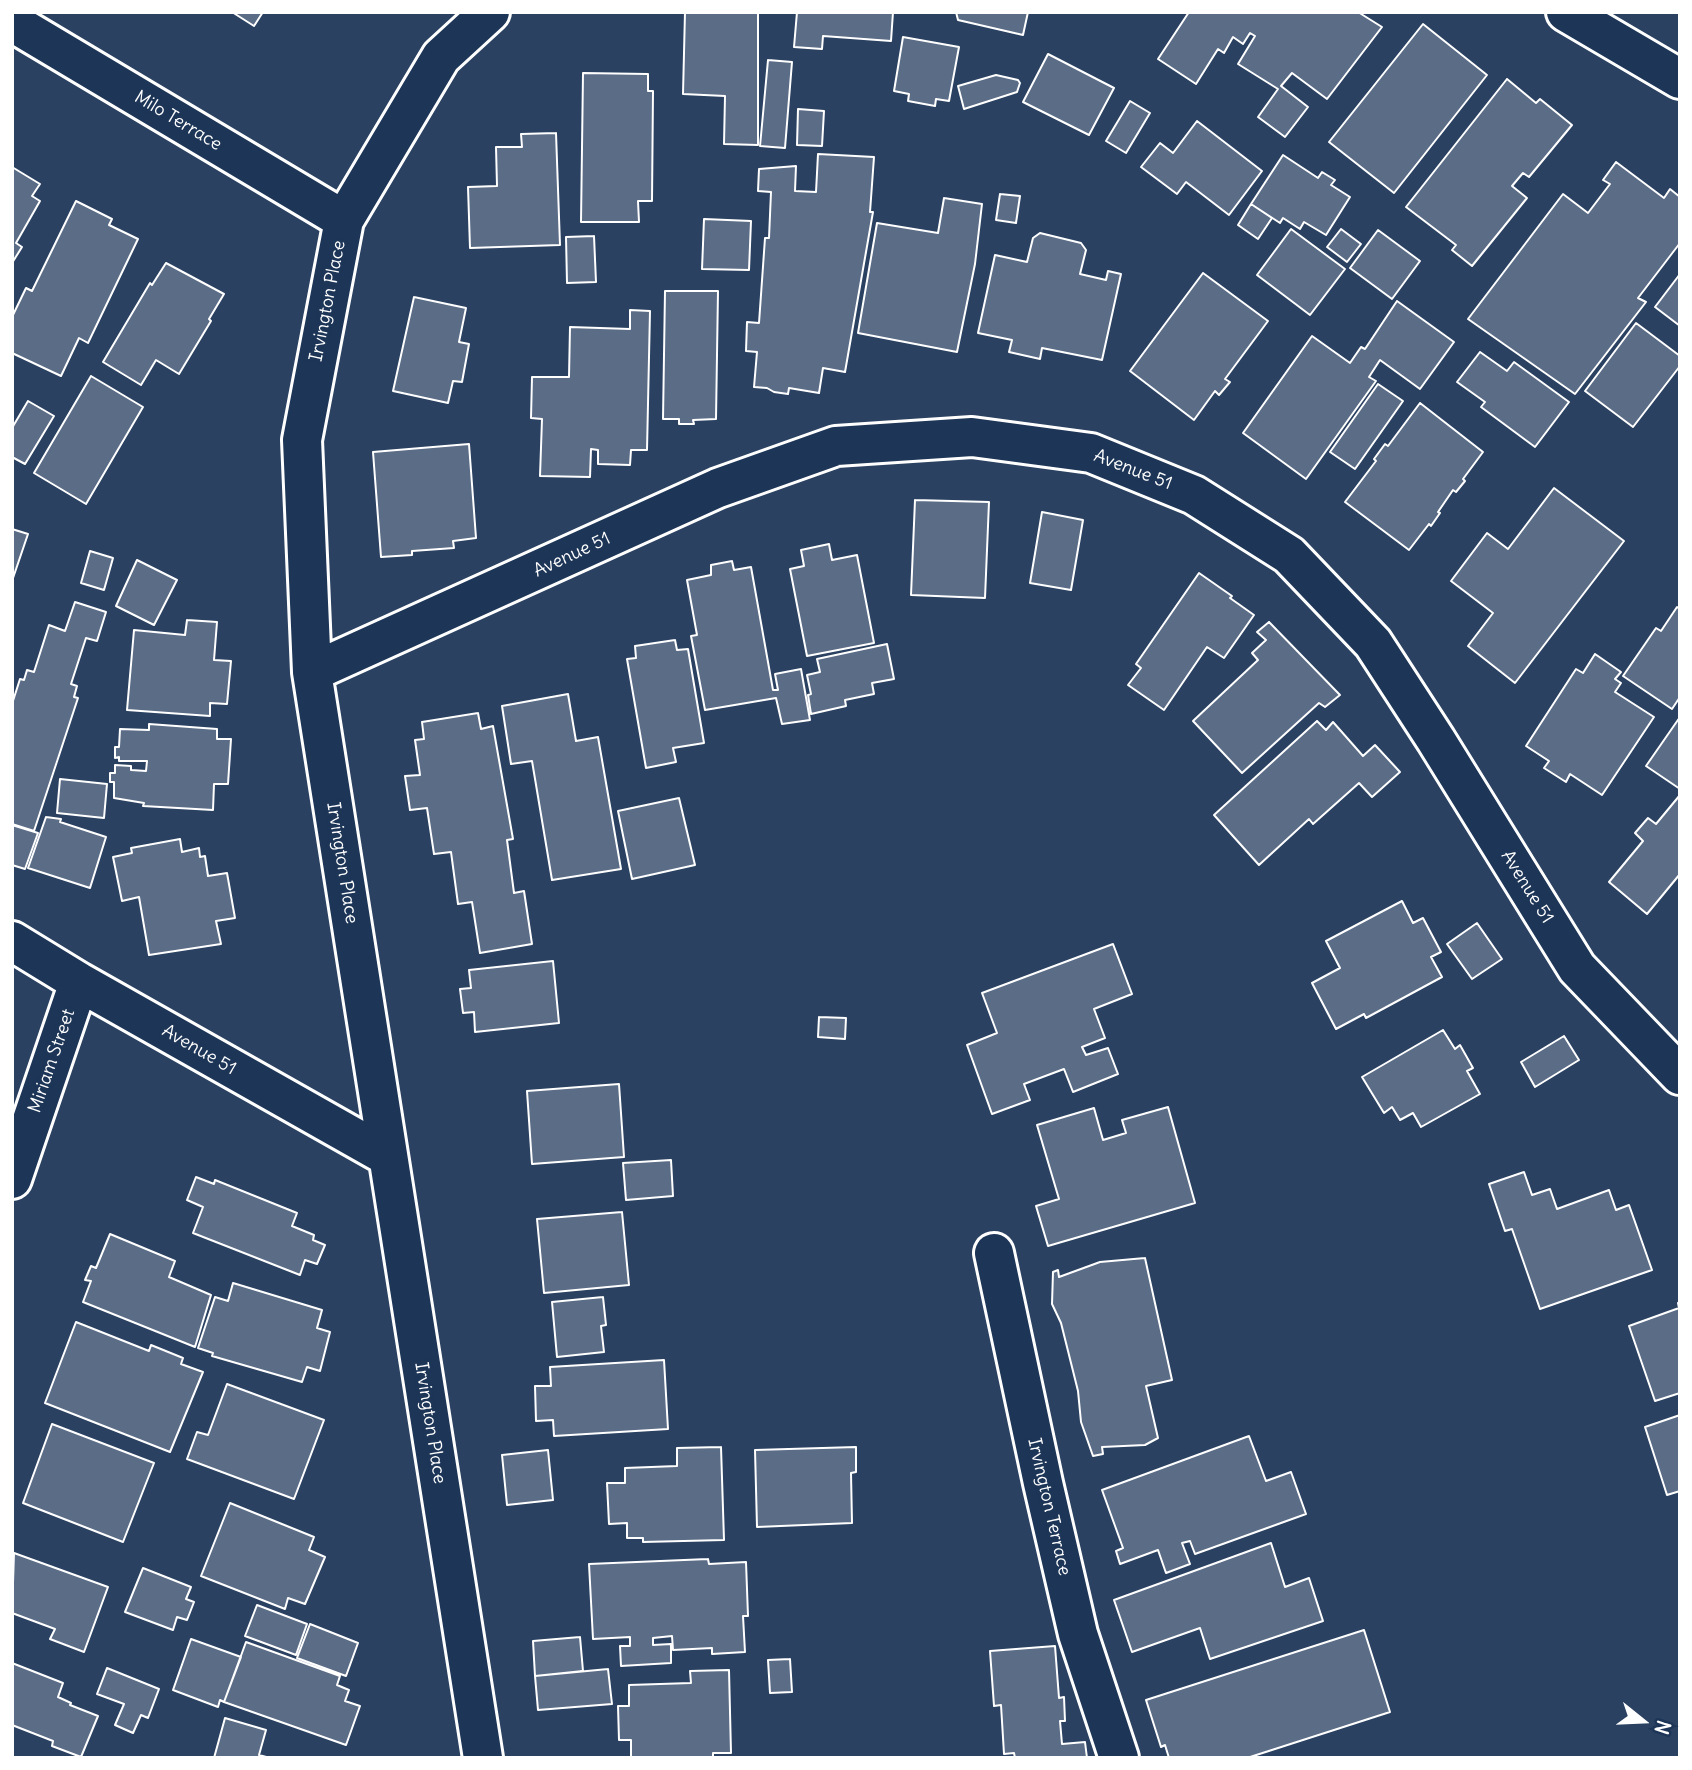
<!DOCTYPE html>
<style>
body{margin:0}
#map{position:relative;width:1692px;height:1770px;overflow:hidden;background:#2a4161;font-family:Delius,sans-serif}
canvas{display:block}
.frame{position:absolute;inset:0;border:14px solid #fff;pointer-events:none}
.north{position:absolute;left:1608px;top:1686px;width:70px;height:70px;-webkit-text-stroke:5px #1d3557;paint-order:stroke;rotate:108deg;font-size:19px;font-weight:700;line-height:28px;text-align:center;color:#fff}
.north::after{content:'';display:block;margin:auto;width:24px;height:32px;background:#fff;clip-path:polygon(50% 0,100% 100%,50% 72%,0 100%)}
</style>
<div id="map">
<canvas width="1692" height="1770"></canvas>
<div class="frame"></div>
<div class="north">N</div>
</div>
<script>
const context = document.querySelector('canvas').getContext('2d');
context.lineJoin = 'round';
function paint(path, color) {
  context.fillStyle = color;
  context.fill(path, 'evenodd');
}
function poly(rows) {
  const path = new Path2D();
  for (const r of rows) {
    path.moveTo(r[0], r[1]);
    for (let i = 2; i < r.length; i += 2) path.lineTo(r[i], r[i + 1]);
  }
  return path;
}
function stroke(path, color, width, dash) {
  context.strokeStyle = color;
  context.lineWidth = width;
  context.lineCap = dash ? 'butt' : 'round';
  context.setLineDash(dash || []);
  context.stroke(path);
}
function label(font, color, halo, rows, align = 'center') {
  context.font = font + ' Delius,sans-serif';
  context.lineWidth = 7;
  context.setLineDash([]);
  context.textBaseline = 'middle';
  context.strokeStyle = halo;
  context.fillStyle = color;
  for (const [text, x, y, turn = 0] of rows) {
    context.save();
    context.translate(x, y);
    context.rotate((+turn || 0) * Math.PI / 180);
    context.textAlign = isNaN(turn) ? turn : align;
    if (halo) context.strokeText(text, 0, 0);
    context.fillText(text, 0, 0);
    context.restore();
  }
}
const building = poly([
 [232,12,263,12,254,26,232,12],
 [685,12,758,12,758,145,724,144,725,96,683,94,685,12],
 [797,12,893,12,891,41,823,36,822,49,794,47,797,12],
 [956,12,1028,12,1023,35,958,20,956,12],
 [1189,12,1358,12,1382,27,1327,99,1292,73,1281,86,1308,107,1285,137,1258,117,1278,89,1238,64,1255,36,1250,33,1243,44,1233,37,1224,53,1218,49,1196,84,1158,59,1189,12],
 [1423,24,1487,75,1394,193,1329,142,1423,24],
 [903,37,959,47,949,101,936,99,935,106,908,101,909,94,894,91,903,37],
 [1048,54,1114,88,1089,135,1023,102,1048,54],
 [768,60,792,62,785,148,760,146,768,60],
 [583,73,648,74,648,91,653,91,652,201,638,201,639,222,581,222,583,73],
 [996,75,1018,80,1020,83,1017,92,964,109,958,86,996,75],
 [1507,79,1536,103,1540,99,1572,125,1529,177,1523,173,1512,186,1527,198,1472,266,1452,250,1456,245,1406,207,1507,79],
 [1130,101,1150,113,1126,153,1106,141,1130,101],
 [798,109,824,111,822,146,797,145,798,109],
 [1197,121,1262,171,1229,215,1186,182,1177,194,1141,167,1160,143,1173,153,1197,121],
 [556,133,560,245,470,248,468,187,497,186,496,147,522,147,521,134,556,133],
 [818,154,874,157,870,212,873,212,845,372,823,368,819,393,789,388,788,394,774,392,767,388,754,387,757,352,746,351,747,322,759,323,765,238,769,238,771,192,758,191,759,169,796,166,795,191,816,192,818,154],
 [1283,155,1318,178,1322,172,1335,180,1331,185,1350,197,1326,235,1304,222,1300,229,1283,218,1280,223,1251,204,1283,155],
 [1616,162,1664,198,1670,189,1680,197,1680,243,1638,298,1646,302,1575,394,1468,319,1563,194,1588,213,1610,184,1603,180,1616,162],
 [12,167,40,184,32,196,40,201,16,243,22,247,12,263,12,167],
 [1000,194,1020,196,1016,223,996,220,1000,194],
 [944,198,982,204,975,264,957,352,858,333,877,223,938,233,944,198],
 [76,201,112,219,109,225,138,239,88,343,79,338,61,376,12,353,12,317,26,288,32,291,76,201],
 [1251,204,1272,218,1258,239,1238,225,1251,204],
 [704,219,751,221,749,270,702,269,704,219],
 [1291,229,1345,269,1310,315,1257,275,1291,229],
 [1341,229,1361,244,1347,262,1327,247,1341,229],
 [1378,230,1420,261,1392,299,1350,268,1378,230],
 [1040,233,1081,243,1086,250,1080,274,1106,280,1108,271,1121,274,1102,360,1042,348,1040,359,1009,352,1012,340,978,333,995,255,1027,262,1033,238,1040,233],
 [594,236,596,282,567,283,566,237,594,236],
 [166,263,224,294,209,319,211,321,179,374,156,360,141,385,103,362,150,283,152,285,166,263],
 [1203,273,1268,321,1225,379,1230,382,1219,395,1215,391,1194,420,1130,371,1203,273],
 [1680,274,1680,326,1655,307,1680,274],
 [665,291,718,291,716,419,693,420,694,424,679,424,679,419,663,419,665,291],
 [414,297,466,308,459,342,469,344,462,382,453,381,448,403,393,391,414,297],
 [1397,301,1454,342,1420,389,1380,360,1369,377,1376,381,1306,479,1243,433,1312,336,1350,363,1361,347,1365,349,1397,301],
 [630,310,650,311,647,450,631,450,630,465,598,464,598,450,591,449,590,477,540,476,542,419,531,418,532,377,569,377,570,327,630,329,630,310],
 [1636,323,1680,356,1680,366,1633,427,1585,391,1636,323],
 [1480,352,1507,371,1514,362,1569,402,1535,447,1481,407,1485,402,1457,382,1480,352],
 [91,376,143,407,86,504,34,473,91,376],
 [1378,384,1403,401,1355,469,1330,452,1378,384],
 [28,401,54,416,25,464,12,457,12,428,28,401],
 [1420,403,1483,452,1463,479,1465,481,1456,492,1453,490,1438,512,1440,513,1431,526,1429,524,1409,550,1345,502,1376,461,1374,459,1385,444,1388,446,1420,403],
 [469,444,476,538,453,541,454,548,412,551,412,555,381,557,373,452,469,444],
 [1554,488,1624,541,1515,683,1468,646,1493,613,1451,581,1487,533,1508,549,1554,488],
 [915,500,989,502,985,598,911,595,915,500],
 [1042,512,1083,520,1071,590,1030,583,1042,512],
 [12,529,28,534,12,581,12,529],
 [829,544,832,560,857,555,874,643,807,656,790,569,804,566,801,550,829,544],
 [90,551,113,558,104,590,81,583,90,551],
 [137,560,177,580,154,625,116,606,137,560],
 [732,561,734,570,751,567,773,690,778,690,775,674,801,669,810,720,782,724,776,698,705,710,691,636,697,635,687,580,711,575,711,565,732,561],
 [1199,573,1232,596,1230,598,1254,615,1224,658,1207,647,1164,710,1128,685,1141,668,1136,664,1199,573],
 [75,602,106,612,97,641,86,638,71,684,77,686,74,697,78,698,34,831,12,824,12,704,20,679,24,680,27,670,34,672,49,625,65,631,75,602],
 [1677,607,1680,609,1680,697,1672,709,1623,676,1656,628,1661,631,1677,607],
 [187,620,217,622,214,660,231,661,227,704,210,703,210,716,127,710,134,630,185,635,187,620],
 [1269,622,1340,695,1325,707,1319,703,1242,773,1193,721,1258,660,1252,653,1266,640,1257,632,1269,622],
 [675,640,677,650,688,649,704,743,673,748,676,762,646,768,627,659,636,658,635,646,675,640],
 [887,644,894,679,872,683,874,694,845,700,846,706,811,714,808,695,811,694,807,675,820,672,817,659,887,644],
 [1595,654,1621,672,1615,679,1621,683,1615,692,1654,717,1602,795,1570,774,1566,782,1544,768,1549,761,1526,746,1576,669,1583,673,1595,654],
 [568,694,576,741,598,737,621,869,552,880,532,761,511,764,502,706,568,694],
 [478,713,481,729,493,726,513,839,507,840,514,893,524,891,532,944,480,953,472,902,458,904,451,852,434,854,427,808,410,810,405,776,420,775,415,740,424,739,422,722,478,713],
 [1680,717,1680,789,1646,766,1680,717],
 [1317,721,1326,730,1333,722,1363,756,1375,745,1400,772,1372,797,1359,783,1313,824,1309,819,1259,865,1214,815,1317,721],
 [149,724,217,729,217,739,231,739,228,784,214,784,213,810,143,806,144,803,114,798,114,782,110,782,110,773,115,773,115,765,131,766,131,770,146,771,147,761,119,761,119,757,115,758,115,747,119,747,120,729,149,730,149,724],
 [60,779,107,784,104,818,57,813,60,779],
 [1680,795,1680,874,1647,914,1609,882,1643,841,1635,833,1648,818,1656,824,1680,795],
 [679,798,695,865,632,879,618,811,679,798],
 [46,817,61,819,60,822,106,837,90,888,28,868,46,817],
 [12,825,38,833,25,869,12,865,12,825],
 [180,839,182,852,199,848,200,857,205,856,208,876,227,873,235,918,216,921,221,944,149,955,139,897,122,901,113,857,132,853,131,848,180,839],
 [1402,901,1413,923,1423,918,1441,952,1431,957,1442,977,1366,1018,1364,1014,1336,1029,1312,983,1340,968,1326,941,1402,901],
 [1477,923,1502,959,1472,979,1447,944,1477,923],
 [1113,944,1132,994,1094,1009,1105,1038,1082,1047,1086,1055,1108,1048,1118,1074,1073,1092,1064,1069,1024,1084,1030,1100,992,1114,967,1045,997,1033,982,993,1113,944],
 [553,961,559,1023,475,1032,474,1012,463,1013,460,989,471,988,469,970,553,961],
 [819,1017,846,1018,845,1039,818,1037,819,1017],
 [1443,1030,1455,1049,1460,1045,1473,1068,1467,1071,1480,1094,1421,1127,1413,1113,1400,1120,1392,1107,1384,1113,1362,1077,1443,1030],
 [1564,1036,1579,1060,1535,1087,1521,1062,1564,1036],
 [619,1084,624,1157,532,1164,527,1091,619,1084],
 [1168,1107,1195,1203,1048,1246,1036,1206,1059,1199,1037,1125,1094,1108,1103,1140,1126,1133,1122,1120,1168,1107],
 [671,1160,673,1196,626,1200,623,1163,671,1160],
 [1524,1172,1532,1195,1550,1189,1557,1209,1609,1190,1616,1210,1629,1205,1652,1270,1540,1309,1512,1229,1505,1231,1489,1184,1524,1172],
 [196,1177,214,1184,215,1180,297,1213,292,1226,314,1235,313,1240,325,1245,317,1264,305,1260,300,1275,193,1233,203,1207,187,1200,196,1177],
 [622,1212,629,1285,544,1293,537,1219,622,1212],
 [110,1234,175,1261,169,1277,211,1295,195,1347,83,1302,91,1281,85,1280,91,1266,96,1268,110,1234],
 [1145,1258,1172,1380,1146,1386,1158,1438,1145,1445,1102,1447,1103,1454,1093,1456,1081,1422,1078,1391,1061,1323,1052,1304,1053,1272,1058,1270,1059,1277,1100,1262,1145,1258],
 [233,1283,322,1310,317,1328,330,1332,320,1371,307,1367,302,1382,212,1356,213,1353,198,1348,215,1297,228,1301,233,1283],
 [603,1297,606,1325,601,1326,604,1352,557,1357,552,1302,603,1297],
 [1680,1302,1680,1393,1655,1401,1629,1326,1679,1308,1678,1303,1680,1302],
 [76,1322,149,1351,151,1345,183,1358,181,1364,203,1372,170,1452,45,1403,76,1322],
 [664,1360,668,1429,554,1436,553,1420,536,1421,535,1386,551,1386,550,1367,664,1360],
 [227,1384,324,1420,294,1499,187,1459,197,1432,208,1435,227,1384],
 [1680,1415,1680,1491,1667,1495,1645,1427,1680,1415],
 [52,1424,154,1463,123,1542,23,1503,52,1424],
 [1249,1436,1266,1481,1291,1472,1306,1514,1195,1554,1190,1541,1182,1543,1190,1564,1166,1573,1158,1550,1120,1564,1116,1551,1123,1548,1102,1490,1249,1436],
 [721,1447,724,1540,643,1542,643,1538,627,1538,627,1523,609,1524,607,1483,625,1483,625,1468,677,1466,677,1448,721,1447],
 [856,1447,856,1472,851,1473,852,1523,757,1527,755,1450,856,1447],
 [548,1450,553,1500,507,1505,502,1455,548,1450],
 [230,1503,314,1537,309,1550,325,1557,305,1604,288,1598,285,1609,201,1576,230,1503],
 [1271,1543,1285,1587,1309,1578,1323,1621,1210,1659,1200,1628,1132,1652,1114,1600,1271,1543],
 [14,1553,108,1587,84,1652,50,1639,55,1629,12,1613,14,1553],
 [708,1559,709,1564,746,1562,748,1616,743,1616,745,1652,712,1654,712,1648,673,1650,672,1636,653,1638,653,1645,671,1644,671,1663,621,1666,620,1646,630,1646,630,1637,593,1639,589,1564,708,1559],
 [143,1568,191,1587,186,1599,194,1602,187,1620,177,1617,173,1630,125,1612,143,1568],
 [257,1605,307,1624,296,1655,245,1636,257,1605],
 [310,1624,358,1643,346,1676,297,1658,310,1624],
 [1364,1630,1390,1712,1247,1758,1169,1758,1165,1745,1161,1747,1146,1700,1364,1630],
 [580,1637,583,1671,535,1676,533,1641,580,1637],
 [191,1639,241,1657,224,1702,220,1700,218,1707,173,1690,191,1639],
 [246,1642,340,1676,337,1685,349,1690,345,1701,360,1706,346,1745,224,1702,246,1642],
 [1055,1646,1059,1698,1064,1697,1065,1721,1060,1721,1062,1744,1085,1742,1087,1758,1015,1758,1014,1753,1004,1754,1001,1705,994,1706,990,1651,1055,1646],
 [790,1659,792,1692,770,1693,768,1660,790,1659],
 [12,1663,63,1683,58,1697,71,1703,70,1705,98,1716,81,1757,52,1746,53,1741,12,1725,12,1663],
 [107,1668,159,1689,148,1718,141,1715,133,1733,115,1725,124,1704,97,1694,107,1668],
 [608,1669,612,1704,538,1710,535,1676,608,1669],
 [729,1670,731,1753,713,1753,713,1758,631,1758,631,1740,619,1740,618,1706,629,1706,629,1685,691,1683,690,1671,729,1670],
 [225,1718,266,1730,259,1755,270,1758,214,1758,225,1718]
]);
const minor = poly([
 [1566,12,1680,79],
 [12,22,344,220],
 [312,672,718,488,836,446,972,437,1091,453,1194,495,1289,555,1373,643,1436,740,1577,968,1680,1075],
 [12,941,79,982,387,1156],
 [12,1179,79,982],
 [994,1253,1043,1483,1078,1634,1119,1758],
 [483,1758,312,672,302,440,344,220,441,57,490,12]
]);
const streetNames = [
 ["Milo Terrace",178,121,31],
 ["Irvington Place",328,301,-79],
 ["Avenue 51",1133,470,21],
 ["Avenue 51",572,555,-25],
 ["Irvington Place",342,863,81],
 ["Avenue 51",1527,887,58],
 ["Avenue 51",199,1050,30],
 ["Miriam Street",52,1061,-71],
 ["Irvington Place",430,1423,81],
 ["Irvington Terrace",1049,1507,77]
];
paint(building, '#5b6c86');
stroke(building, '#fff', 2);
stroke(minor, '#fff', 44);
stroke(minor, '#1d3557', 38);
label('18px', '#fff', '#1d3557', streetNames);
</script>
